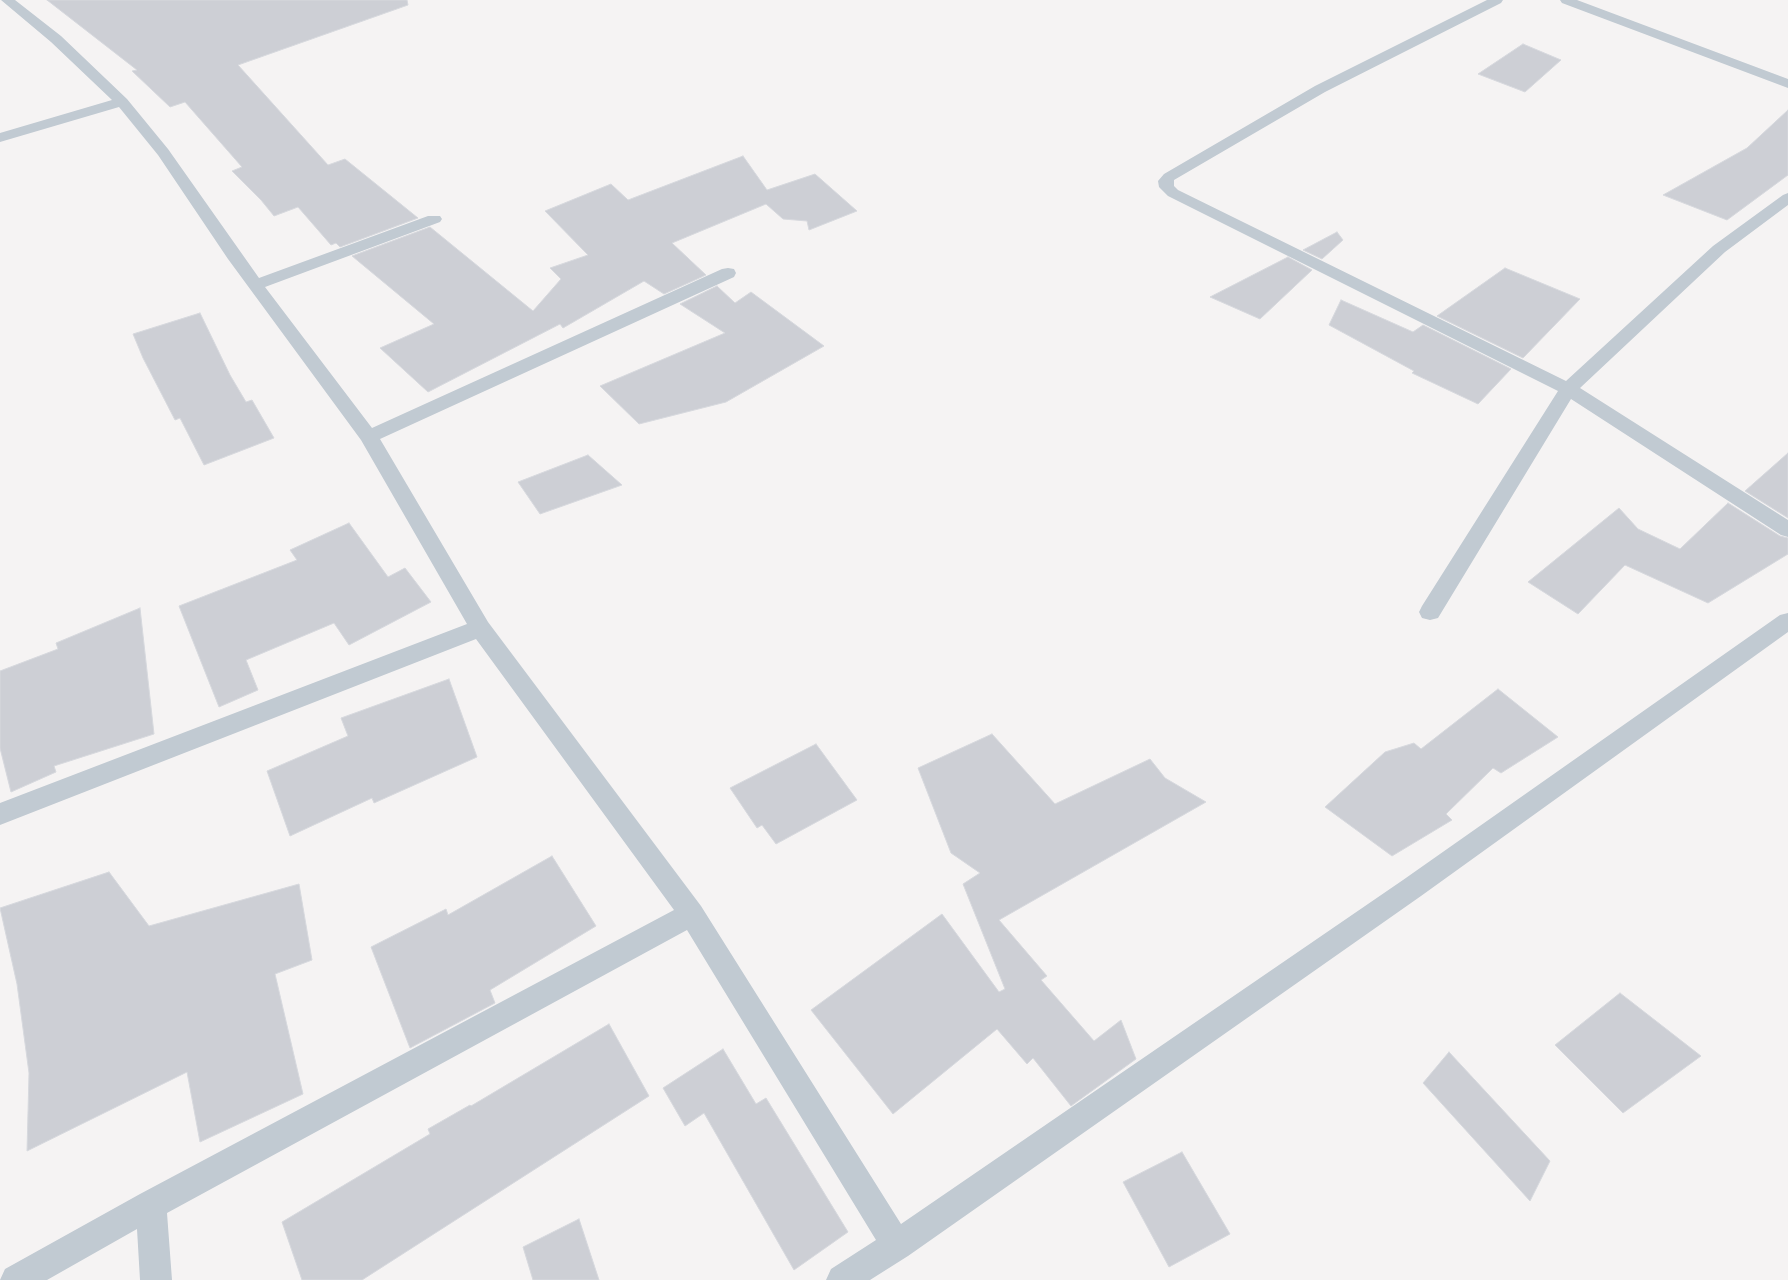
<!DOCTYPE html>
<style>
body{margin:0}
canvas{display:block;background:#f5f3f3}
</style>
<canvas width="1788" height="1280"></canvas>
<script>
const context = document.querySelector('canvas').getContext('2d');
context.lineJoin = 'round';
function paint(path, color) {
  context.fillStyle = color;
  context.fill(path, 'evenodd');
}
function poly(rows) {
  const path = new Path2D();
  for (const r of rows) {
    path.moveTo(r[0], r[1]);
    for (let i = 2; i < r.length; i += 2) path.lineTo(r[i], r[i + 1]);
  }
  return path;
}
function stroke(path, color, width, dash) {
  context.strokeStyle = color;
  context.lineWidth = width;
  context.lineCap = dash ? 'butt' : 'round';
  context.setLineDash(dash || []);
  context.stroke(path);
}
const building = poly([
 [47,0,407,0,408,5,238,65,328,165,345,159,418,218,340,247,336,243,331,245,298,207,274,216,261,200,232,171,242,167,185,102,170,107,132,71,137,70,47,0],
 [1523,44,1561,60,1525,92,1478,74,1523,44],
 [1788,110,1788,175,1727,220,1663,195,1747,148,1788,110],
 [743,156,767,190,815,174,857,211,809,230,807,221,783,219,766,204,672,243,706,275,664,294,644,281,563,328,560,324,428,392,380,348,434,324,352,256,430,227,533,311,561,279,550,268,588,255,545,211,611,184,628,200,743,156],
 [1337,232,1343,240,1322,259,1303,250,1337,232],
 [1288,257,1312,270,1260,319,1210,297,1288,257],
 [1505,268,1580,299,1523,358,1437,316,1505,268],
 [717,286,735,303,751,292,824,346,726,402,639,424,600,386,725,333,680,304,717,286],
 [1341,300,1413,332,1423,325,1511,369,1478,404,1412,373,1414,371,1329,325,1341,300],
 [200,313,230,375,246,402,252,400,274,438,204,465,180,418,175,420,143,358,133,334,200,313],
 [1788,453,1788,518,1745,491,1788,453],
 [588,455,622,485,540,514,518,482,588,455],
 [1728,503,1780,536,1788,538,1788,554,1708,603,1625,565,1578,614,1528,582,1619,508,1638,529,1680,549,1728,503],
 [349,523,388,577,405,568,431,602,349,645,334,623,246,660,258,690,219,707,179,606,297,560,290,550,349,523],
 [140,608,154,734,54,766,56,772,11,792,0,748,0,671,58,649,56,643,140,608],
 [449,679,477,757,374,803,372,798,290,836,267,771,348,736,341,718,449,679],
 [1498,689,1558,737,1501,773,1493,768,1446,814,1452,820,1392,856,1325,807,1385,752,1414,743,1421,749,1498,689],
 [992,734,1055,804,1150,759,1165,778,1206,802,999,920,1047,976,1041,980,1094,1041,1121,1020,1136,1059,1071,1106,1033,1058,1027,1064,997,1029,893,1114,811,1010,942,914,999,992,1005,989,963,884,980,873,951,853,918,768,992,734],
 [816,744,857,800,776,844,762,825,757,828,730,788,816,744],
 [552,856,596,926,490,990,495,1003,410,1048,371,947,446,909,448,915,552,856],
 [109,872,149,926,299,884,312,960,275,974,303,1094,200,1142,187,1072,27,1151,29,1073,17,984,0,908,109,872],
 [1620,993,1701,1056,1623,1113,1555,1045,1620,993],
 [609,1024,649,1096,362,1280,302,1280,282,1222,430,1134,428,1129,470,1105,471,1106,609,1024],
 [723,1049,756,1104,766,1098,848,1232,794,1270,704,1113,685,1126,663,1088,723,1049],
 [1449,1052,1550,1161,1530,1201,1423,1083,1449,1052],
 [1182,1152,1230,1234,1169,1267,1123,1182,1182,1152],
 [579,1219,599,1280,533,1280,523,1247,579,1219]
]);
const minor = poly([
 [1,0,15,0,61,36,127,99,168,149,259,278,428,216,440,216,442,219,440,222,265,287,372,428,722,269,728,268,734,269,736,273,734,277,380,439,488,622,701,906,901,1224,1403,880,1780,615,1788,613,1788,632,1421,896,908,1256,870,1280,826,1280,831,1269,876,1240,687,930,167,1213,172,1280,140,1280,137,1229,47,1280,0,1280,5,1269,140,1194,674,910,476,639,0,825,0,803,467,624,361,440,228,259,158,155,119,107,0,142,0,133,112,100,51,42,1,0],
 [1487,0,1503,0,1501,3,1325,92,1174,180,1174,186,1178,190,1566,381,1713,246,1783,195,1788,193,1788,205,1725,252,1580,388,1788,520,1788,537,1781,535,1571,399,1438,618,1430,620,1422,618,1419,612,1422,606,1558,391,1168,196,1159,187,1158,181,1164,174,1315,86,1487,0],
 [1560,0,1577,0,1788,79,1788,88,1562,3,1560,0]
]);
paint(building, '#cdcfd5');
stroke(building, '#d7d9de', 1);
paint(minor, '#c1cad2');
</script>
